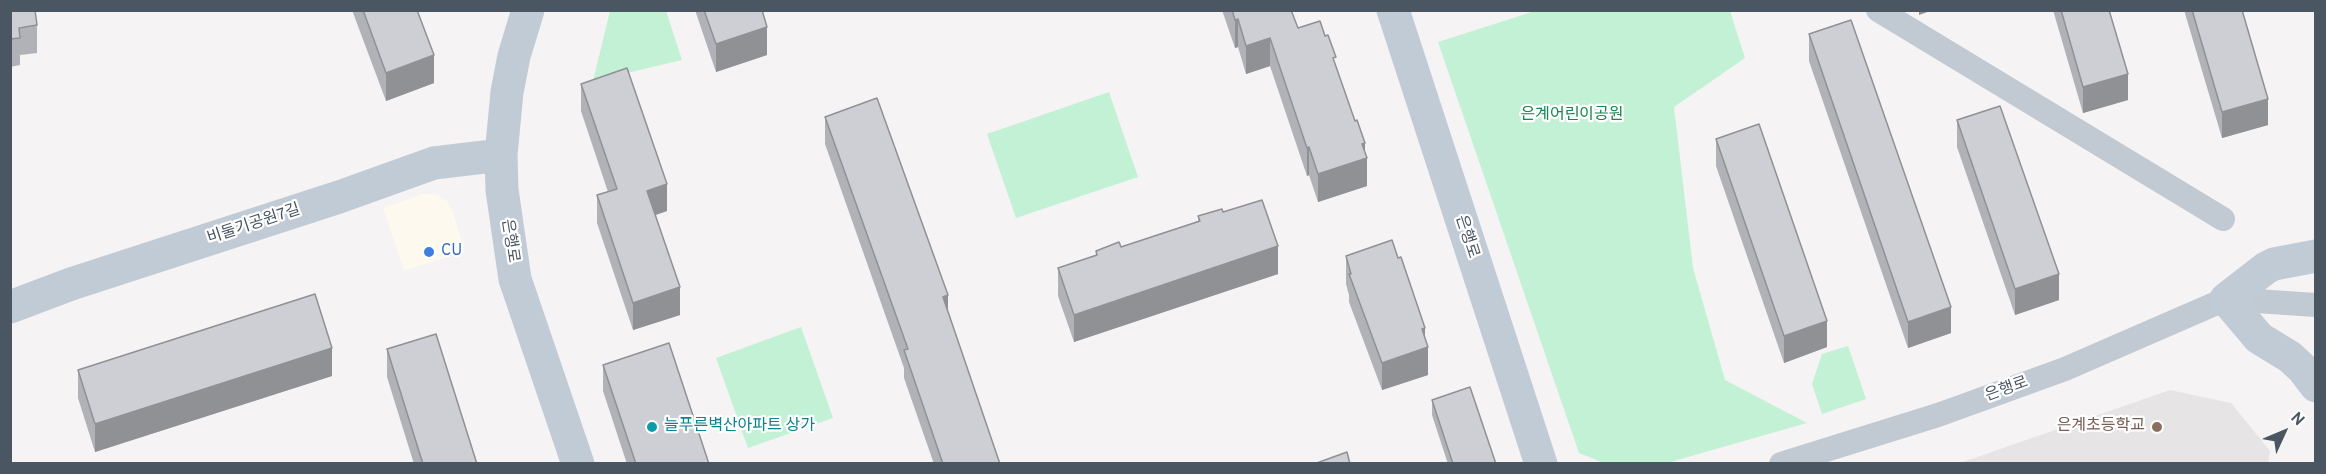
<!DOCTYPE html>
<meta charset="utf-8">
<style>
body{margin:0}
#map{position:relative;width:2326px;height:474px;overflow:hidden;background:#f5f3f3;font-family:Overpass,sans-serif}
canvas{display:block}
.frame{position:absolute;inset:0;border:12px solid #4a5661;pointer-events:none}
.north{position:absolute;left:2254px;top:402px;width:60px;height:60px;-webkit-text-stroke:4px #fff;paint-order:stroke;rotate:46deg;font-size:16px;font-weight:700;line-height:24px;text-align:center;color:#4a5661}
.north::after{content:'';display:block;margin:auto;width:21px;height:27px;background:#4a5661;clip-path:polygon(50% 0,100% 100%,50% 72%,0 100%)}
</style>
<div id="map">
<canvas width="2326" height="474"></canvas>
<div class="frame"></div>
<div class="north">N</div>
</div>
<script>
const context = document.querySelector('canvas').getContext('2d');
context.lineJoin = 'round';
function paint(path, color) {
  context.fillStyle = color;
  context.fill(path, 'evenodd');
}
function poly(rows) {
  const path = new Path2D();
  for (const r of rows) {
    path.moveTo(r[0], r[1]);
    for (let i = 2; i < r.length; i += 2) path.lineTo(r[i], r[i + 1]);
  }
  return path;
}
function stroke(path, color, width, dash) {
  context.strokeStyle = color;
  context.lineWidth = width;
  context.lineCap = dash ? 'butt' : 'round';
  context.setLineDash(dash || []);
  context.stroke(path);
}
function label(font, color, halo, rows, align = 'center') {
  context.font = font + ' Overpass,"Noto Sans KR",sans-serif';
  context.lineWidth = 4.5;
  context.setLineDash([]);
  context.textBaseline = 'middle';
  context.strokeStyle = halo;
  context.fillStyle = color;
  for (const [text, x, y, turn = 0] of rows) {
    context.save();
    context.translate(x, y);
    context.rotate((+turn || 0) * Math.PI / 180);
    context.textAlign = isNaN(turn) ? turn : align;
    if (halo) context.strokeText(text, 0, 0);
    context.fillText(text, 0, 0);
    context.restore();
  }
}
const commercial = poly([
 [423,194,437,194,447,201,452,210,465,251,404,271,383,208]
]);
const education = poly([
 [2170,390,2231,403,2270,451,2268,463,1960,463]
]);
const green = poly([
 [610,11,666,11,682,60,593,81],
 [1535,11,1730,11,1745,58,1674,107,1693,268,1725,380,1807,423,1667,463,1604,463,1579,453,1438,42],
 [1109,92,1138,177,1016,218,987,134],
 [801,327,833,418,748,448,716,358],
 [1848,346,1866,399,1822,414,1812,384,1822,354]
]);
const street = poly([
 [1878,10,2223,219],
 [1781,464,1938,415,2065,369,2226,299,2316,305]
]);
const secondary = poly([
 [528,10,514,56,507,92,501,155,502,190,515,279,578,464],
 [1393,10,1541,464],
 [2316,256,2274,264,2266,268,2226,299,2259,338,2290,357,2303,369,2316,386],
 [10,307,71,284,339,197,434,163,501,155]
]);
const wall = poly([
 [10,10,37,25,37,53,20,55,20,65,10,67],
 [352,10,417,10,434,83,386,101],
 [695,10,762,10,767,55,716,72],
 [1222,10,1291,10,1298,28,1336,66,1365,154,1367,186,1318,202,1309,175,1307,176,1270,66,1246,74,1238,47,1235,48],
 [2053,10,2109,10,2128,100,2083,113],
 [2184,10,2242,10,2268,125,2222,138],
 [1809,34,1951,333,1908,348,1809,61],
 [581,84,667,211,655,215,680,315,633,330,597,223,597,195,608,192,581,111],
 [825,117,948,311,1000,464,934,464,904,378,904,368,825,144],
 [1957,120,2059,300,2015,315,1957,147],
 [1716,139,1827,347,1784,363,1716,166],
 [1223,212,1278,274,1074,342,1058,296,1058,268,1096,255,1096,251,1121,247,1198,221,1198,216],
 [1346,256,1425,338,1428,375,1382,390,1349,302,1349,295,1346,284],
 [387,349,477,464,414,464,387,377],
 [603,365,709,464,627,464,603,391],
 [78,370,332,376,95,452,78,398],
 [1432,400,1496,464,1448,464,1432,415]
]);
const shadedWall = poly([
 [1919,10,1933,10,1919,15],
 [1238,19,1238,47,1235,48,1235,20],
 [767,27,767,55,716,72,716,44],
 [1270,38,1270,66,1246,74,1246,46],
 [434,55,434,83,386,101,386,73],
 [2128,74,2128,100,2083,113,2083,87],
 [2268,99,2268,125,2222,138,2222,112],
 [1365,143,1365,158,1367,158,1367,186,1318,202,1318,174,1362,144],
 [1309,147,1309,175,1307,176,1307,148],
 [667,184,667,211,647,218,647,191],
 [1278,246,1278,274,1074,342,1074,315],
 [2059,274,2059,300,2015,315,2015,289],
 [680,287,680,315,633,330,633,303],
 [948,295,948,322,943,297],
 [1951,307,1951,333,1908,348,1908,322],
 [1827,321,1827,347,1784,363,1784,336],
 [1425,328,1425,348,1428,347,1428,375,1382,390,1382,363,1422,329],
 [332,348,332,376,95,452,95,424]
]);
const building = poly([
 [10,10,35,10,37,25,19,28,20,38,10,39,10,10],
 [363,10,417,10,434,55,386,73,363,10],
 [704,10,762,10,767,27,716,44,704,10],
 [1232,10,1291,10,1298,28,1320,21,1325,36,1328,35,1336,57,1333,58,1355,121,1357,120,1365,143,1362,144,1367,158,1318,174,1309,147,1307,148,1270,38,1246,46,1238,19,1235,20,1232,10],
 [2061,10,2109,10,2128,74,2083,87,2061,10],
 [2192,10,2242,10,2268,99,2222,112,2192,10],
 [1851,20,1951,307,1908,322,1809,34,1851,20],
 [627,68,667,184,647,191,680,287,633,303,597,195,617,189,581,84,627,68],
 [877,98,948,295,943,297,1000,464,943,464,904,350,908,349,825,117,877,98],
 [2000,106,2059,274,2015,289,1957,120,2000,106],
 [1759,124,1827,321,1784,336,1716,139,1759,124],
 [1262,200,1278,246,1074,315,1058,268,1097,255,1096,251,1119,242,1121,247,1200,221,1198,216,1222,209,1223,212,1262,200],
 [1392,240,1398,258,1401,257,1425,328,1422,329,1428,347,1382,363,1349,274,1351,274,1346,256,1392,240],
 [315,294,332,348,95,424,78,370,315,294],
 [436,334,477,464,423,464,387,349,436,334],
 [669,343,709,464,636,464,603,365,669,343],
 [1470,387,1496,464,1453,464,1432,400,1470,387],
 [1347,452,1350,464,1314,464,1347,452]
]);
const markers = [
 [429,252,6,"#3f7fe0"],
 [652,427,6,"#0f9aa8"],
 [2157,427,6,"#8d6e63"]
];
const parkNames = [
 ["은계어린이공원",1572,116]
];
const streetNames = [
 ["비둘기공원7길",254,225,-18],
 ["은행로",1466,237,72],
 ["은행로",509,241,81],
 ["은행로",2007,390,-20]
];
const shopNames = [
 ["CU",441,252]
];
const cultureNames = [
 ["늘푸른벽산아파트 상가",664,427]
];
const educationNames = [
 ["은계초등학교",2145,427]
];
paint(commercial, '#fdf9ef');
paint(education, '#e6e4e5');
paint(green, '#c3f1d5');
stroke(street, '#c1cad2', 24);
stroke(secondary, '#c1cbd6', 33);
paint(wall, '#b0b2b7');
paint(shadedWall, '#909195');
paint(building, '#cdcfd5');
stroke(building, '#909195', 1.5);
for (const [x, y, r, color] of markers) {
  const dot = new Path2D();
  dot.arc(x, y, r, 0, 2 * Math.PI);
  context.fillStyle = color;
  context.fill(dot);
  stroke(dot, '#fff', 2);
}
label('16px', '#17864f', '#fff', parkNames);
label('16px', '#4a5661', '#fff', streetNames);
label('16px', '#366cbe', '#fff', shopNames, 'left');
label('16px', '#0d838f', '#fff', cultureNames, 'left');
label('16px', '#785e54', '#fff', educationNames, 'right');
</script>
